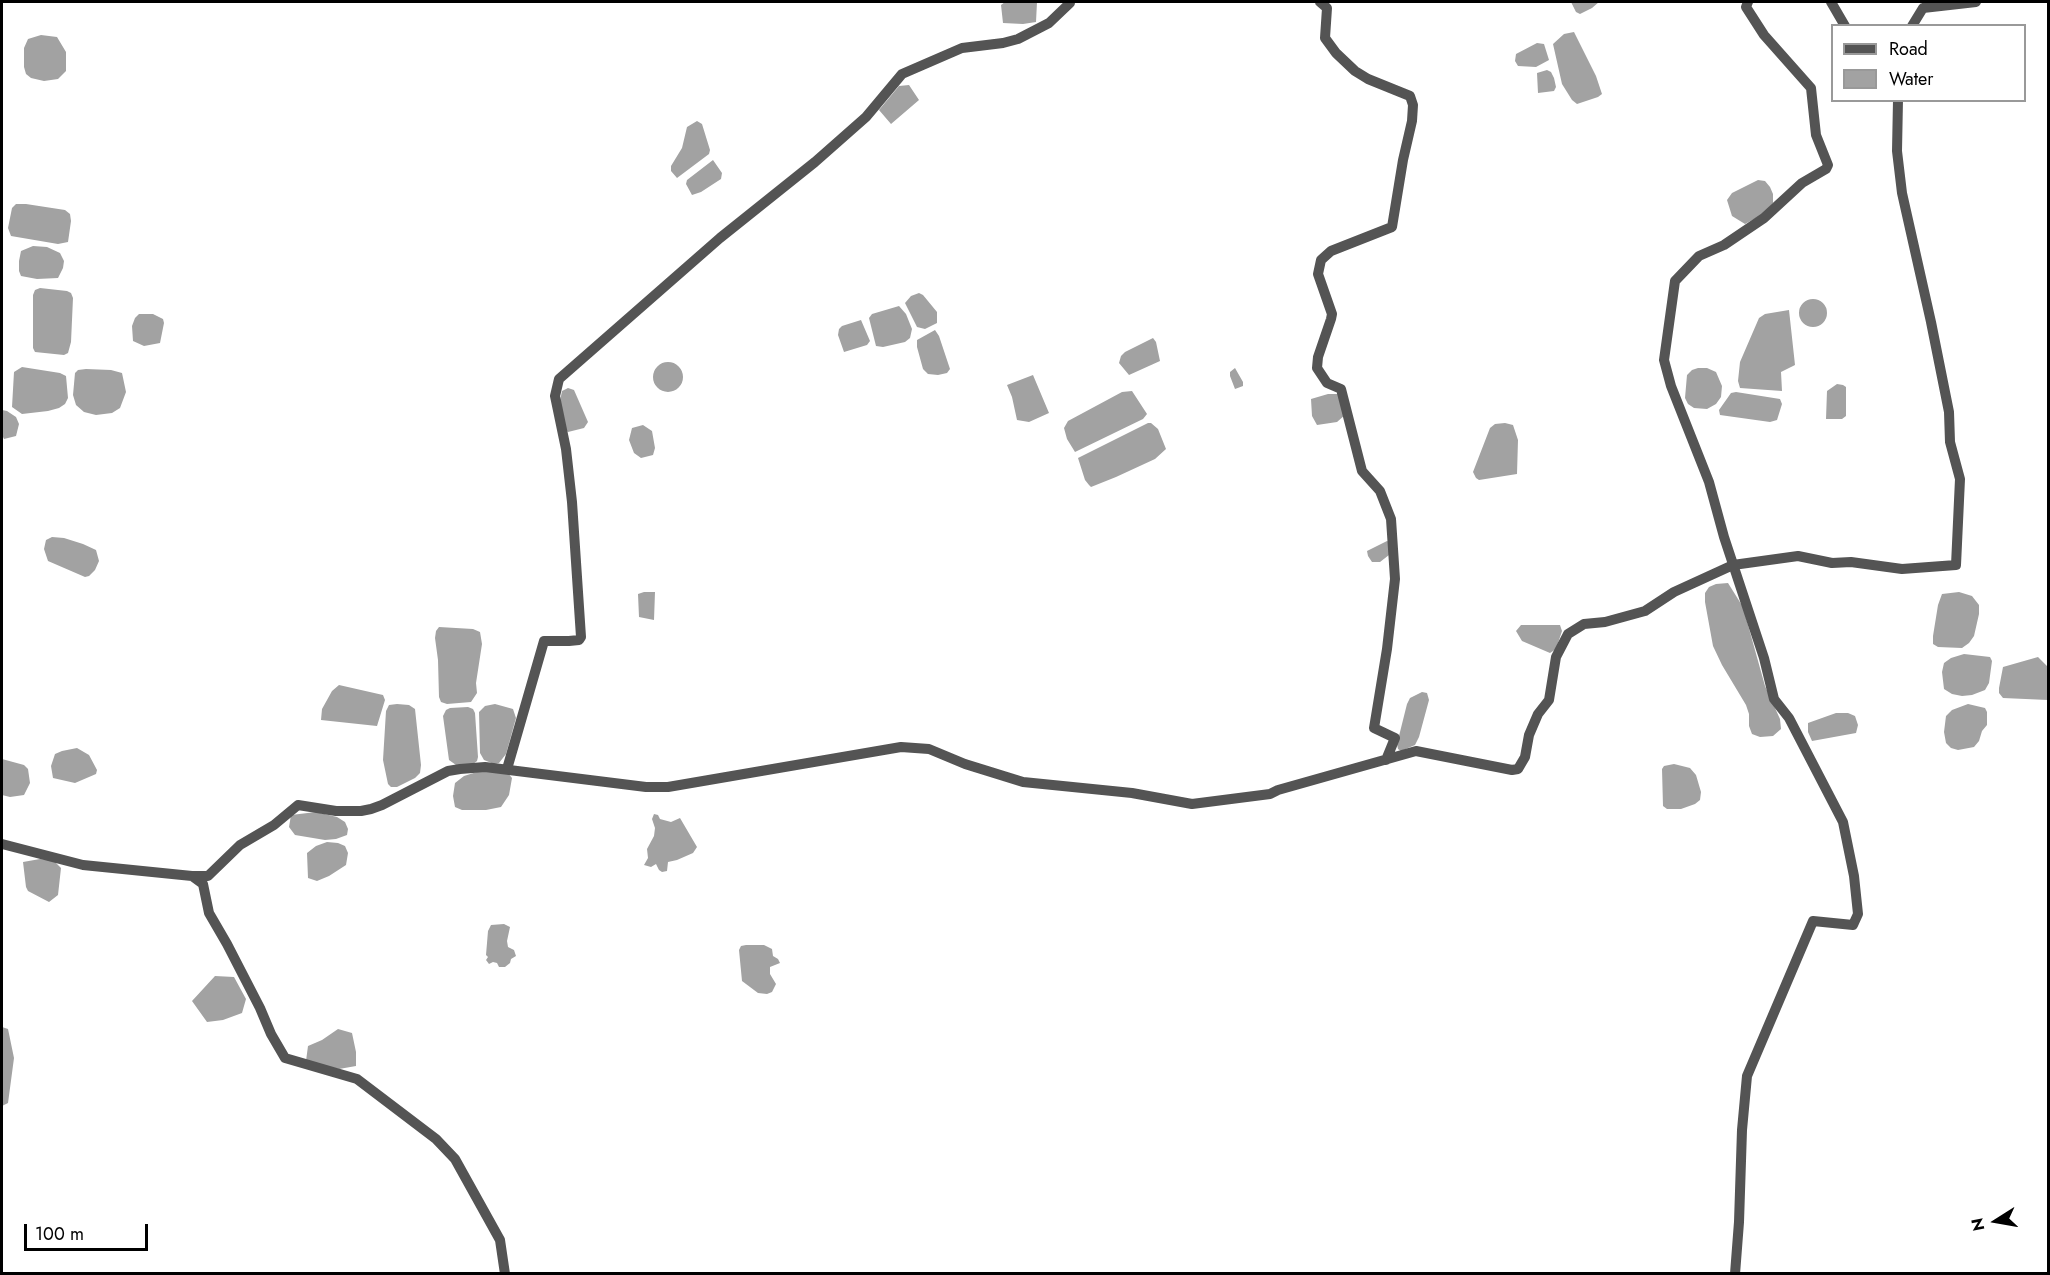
<!DOCTYPE html>
<style>
body{margin:0}
#map{position:relative;width:2050px;height:1275px;overflow:hidden;background:#fff;font-family:Jost,sans-serif}
canvas{display:block}
.frame{position:absolute;inset:0;border:3px solid #000;pointer-events:none}
.legend{position:absolute;left:1831px;top:24px;width:195px;height:78px;box-sizing:border-box;background:#fff;border:2px solid #999;margin:0;padding:8px 10px;list-style:none;font-size:18px;color:#000}
.legend li{display:flex;align-items:center;gap:12px;height:30px}
.legend b{width:30px;border:2px solid #999}
.north{position:absolute;left:1966px;top:1191px;width:60px;height:60px;-webkit-text-stroke:4px #fff;paint-order:stroke;rotate:259deg;font-size:16px;font-weight:700;line-height:24px;text-align:center;color:#000}
.north::after{content:'';display:block;margin:auto;width:21px;height:27px;background:#000;clip-path:polygon(50% 0,100% 100%,50% 72%,0 100%)}
.scale{position:absolute;left:24px;top:1224px;width:124px;height:27px;box-sizing:border-box;border:3px solid #000;border-top:0;padding-left:8px;font-size:18px;line-height:21px;white-space:nowrap;color:#000;-webkit-text-stroke:4px #fff;paint-order:stroke}
</style>
<div id="map">
<canvas width="2050" height="1275"></canvas>
<div class="frame"></div>
<ul class="legend">
<li><b style="height:8px;background:#545454"></b>Road</li>
<li><b style="height:16px;background:#a2a2a2"></b>Water</li>
</ul>
<div class="north">N</div>
<div class="scale">100 m</div>
</div>
<script>
const context = document.querySelector('canvas').getContext('2d');
context.lineJoin = 'round';
function paint(path, color) {
  context.fillStyle = color;
  context.fill(path, 'evenodd');
}
function poly(rows) {
  const path = new Path2D();
  for (const r of rows) {
    if (r.length === 3) {
      path.moveTo(r[0] + r[2], r[1]);
      path.arc(r[0], r[1], r[2], 0, 2 * Math.PI);
      continue;
    }
    path.moveTo(r[0], r[1]);
    for (let i = 2; i < r.length; i += 2) path.lineTo(r[i], r[i + 1]);
  }
  return path;
}
function stroke(path, color, width, dash) {
  context.strokeStyle = color;
  context.lineWidth = width;
  context.lineCap = dash ? 'butt' : 'round';
  context.setLineDash(dash || []);
  context.stroke(path);
}
const water = poly([
 [1005,2,1037,2,1036,22,1023,24,1003,23,1001,5],
 [1571,2,1599,2,1592,8,1580,14,1576,12],
 [1574,32,1596,76,1602,94,1598,97,1577,104,1572,100,1562,84,1553,44,1564,34],
 [41,35,57,37,66,52,66,71,58,79,44,81,31,78,26,74,24,67,24,48,28,39],
 [1537,43,1544,44,1549,60,1536,67,1518,66,1515,61,1516,54],
 [1547,70,1551,72,1554,78,1556,87,1554,91,1538,93,1537,73],
 [909,85,919,100,891,124,879,110,899,86],
 [697,121,702,124,710,150,709,154,677,178,671,171,671,166,682,148,687,127],
 [713,160,722,173,721,179,701,192,692,195,686,184,687,180],
 [1758,180,1765,181,1770,187,1773,194,1773,203,1763,214,1745,224,1732,216,1727,200,1732,193],
 [16,204,26,204,65,210,70,214,71,221,68,242,58,244,11,236,8,228,12,208],
 [33,246,47,247,60,253,64,261,63,268,58,278,37,279,21,276,19,271,19,261,21,251],
 [40,288,67,291,71,293,73,298,71,342,68,353,64,355,35,352,33,348,33,295,35,290],
 [919,293,923,295,937,312,937,323,925,329,917,327,905,303,911,296],
 [1813,313,14],
 [899,306,906,314,912,329,910,338,905,342,883,347,876,346,869,318,872,314],
 [1789,310,1795,365,1781,372,1782,391,1740,388,1738,381,1740,362,1759,318,1765,314],
 [139,314,153,314,163,319,164,323,160,343,144,346,133,341,132,326,135,318],
 [861,320,870,341,867,345,844,352,838,335,839,329,842,326],
 [935,330,939,336,950,369,947,373,938,375,928,374,923,369,917,347,917,340],
 [1153,338,1156,342,1160,361,1129,375,1119,363,1121,356,1125,352],
 [668,377,15],
 [22,367,60,373,66,376,68,398,65,404,59,408,48,411,22,414,12,407,14,372],
 [1235,368,1243,382,1243,386,1235,389,1230,376,1230,372],
 [1698,368,1707,368,1716,372,1722,386,1721,397,1716,404,1707,409,1694,408,1688,404,1685,398,1687,375,1692,370],
 [86,369,111,370,122,373,126,392,120,408,112,413,96,415,84,412,76,405,73,395,75,373,78,370],
 [1033,375,1049,413,1029,422,1017,420,1012,397,1007,385],
 [1837,384,1843,385,1846,387,1846,416,1842,419,1826,419,1827,391],
 [568,388,574,390,588,422,584,428,568,432,565,430,560,401,562,391],
 [1132,391,1147,414,1143,419,1075,452,1067,439,1064,428,1068,421,1122,392],
 [1736,392,1780,399,1782,404,1777,420,1770,422,1720,415,1719,410,1731,393],
 [1328,394,1339,394,1345,415,1337,422,1317,425,1312,416,1311,399],
 [2,410,7,411,16,417,19,424,16,436,4,439,2,435],
 [1148,423,1151,423,1158,429,1166,449,1155,459,1116,477,1091,487,1089,485,1085,480,1078,458],
 [1505,423,1513,425,1518,440,1517,474,1479,480,1476,478,1473,472,1490,428,1495,424],
 [643,425,652,431,655,448,653,455,641,458,634,453,629,440,632,428],
 [52,537,64,538,83,544,96,550,99,561,95,570,89,576,85,577,48,561,44,549,46,540],
 [1387,541,1390,542,1389,555,1380,562,1372,562,1368,556,1367,551],
 [1728,583,1743,607,1765,686,1780,719,1781,729,1773,736,1760,737,1752,734,1749,726,1749,714,1746,705,1722,665,1713,646,1705,602,1705,593,1709,587,1716,584],
 [644,592,655,592,654,620,639,617,638,594],
 [1959,592,1972,596,1979,605,1979,614,1974,636,1969,643,1962,648,1938,647,1933,644,1933,636,1938,605,1942,594],
 [1521,625,1560,625,1562,631,1556,649,1550,653,1522,641,1516,631],
 [439,627,473,629,480,632,482,644,476,683,477,693,471,702,447,704,441,702,439,697,438,660,435,638,436,631],
 [1964,654,1990,657,1992,661,1989,683,1985,690,1972,695,1962,696,1952,694,1944,689,1942,672,1944,663,1951,658],
 [2038,657,2048,667,2048,700,2003,698,1999,693,1999,688,2003,667],
 [339,685,383,695,385,700,377,726,321,720,322,709,332,691],
 [1422,692,1427,693,1429,700,1419,737,1415,745,1401,751,1398,749,1397,744,1407,704,1410,698],
 [397,704,409,705,415,709,421,765,420,773,415,778,397,787,391,787,388,784,383,760,386,711,389,705],
 [495,704,513,709,516,718,506,754,499,763,494,764,484,760,480,753,479,712,485,706],
 [1968,704,1985,708,1987,712,1987,725,1982,731,1979,741,1974,747,1958,750,1951,748,1946,743,1944,732,1946,716,1952,710],
 [468,707,473,709,475,713,478,757,477,761,473,764,456,765,449,760,443,716,446,710,450,708],
 [1836,713,1848,713,1855,716,1858,725,1856,733,1812,741,1808,732,1808,723],
 [77,748,89,755,97,770,96,774,75,783,53,778,51,766,55,754,62,751],
 [2,759,24,765,28,769,30,783,24,795,10,797,2,795],
 [1674,764,1690,768,1696,775,1701,792,1700,800,1695,804,1681,809,1667,809,1663,806,1662,769,1664,766],
 [480,771,507,772,512,778,509,795,501,807,486,810,462,810,455,807,453,796,455,783,464,776],
 [316,812,337,817,345,822,348,829,347,835,336,839,325,840,295,835,289,827,291,815],
 [654,814,658,815,660,819,671,822,680,818,697,847,693,853,677,860,668,862,667,871,662,872,659,870,656,864,651,867,644,865,648,858,647,849,654,836,655,828,652,819],
 [327,842,338,843,345,846,348,853,346,865,329,876,317,881,308,878,307,853,316,846],
 [40,859,53,860,61,868,58,895,49,902,28,891,26,887,23,862],
 [504,924,510,927,507,941,508,947,514,950,516,956,511,959,510,963,505,967,499,967,497,963,493,962,489,964,486,960,488,957,486,955,488,931,491,925],
 [746,945,764,945,772,949,773,956,778,959,780,963,770,967,770,974,776,984,772,992,767,994,758,993,742,981,739,950,741,946],
 [215,976,234,977,246,999,242,1013,223,1020,207,1022,192,1001],
 [2,1027,8,1029,14,1058,8,1103,2,1106],
 [338,1029,352,1033,356,1052,356,1066,339,1069,306,1061,308,1046,322,1040]
]);
const minor = poly([
 [1320,2,1327,8,1325,38,1336,53,1355,71,1368,79,1410,96,1413,105,1412,121,1403,160,1392,227,1331,251,1321,260,1318,274,1332,314,1331,319,1318,357,1317,368,1327,383,1341,389,1362,471,1380,491,1391,519,1395,579,1387,649,1374,728,1395,738,1386,760],
 [1831,2,1845,26],
 [1912,26,1923,8,1976,2],
 [507,769,544,641,569,641,579,640,581,637,572,502,566,449,555,396,559,379,720,238,815,162,866,117,902,74,962,48,1003,43,1018,39,1049,23,1070,3,1069,2],
 [2,844,83,865,192,876,203,884,209,913,227,944,260,1008,271,1034,285,1058,357,1079,436,1139,455,1159,500,1240,505,1274],
 [192,876,208,876,240,845,274,825,298,805,336,811,361,811,371,809,382,805,448,771,460,769,485,767,646,787,668,787,901,747,929,749,965,764,1023,782,1132,793,1192,804,1270,794,1278,790,1416,751,1512,770,1518,769,1525,757,1529,735,1538,714,1549,700,1556,657,1568,634,1584,624,1605,622,1645,611,1674,592,1733,565,1798,556,1832,563,1851,562,1902,569,1956,565,1960,479,1950,442,1949,412,1931,322,1902,193,1897,151,1898,100],
 [1735,1274,1739,1222,1742,1130,1747,1076,1813,921,1853,925,1858,914,1854,876,1843,822,1789,718,1774,699,1764,658,1724,537,1709,482,1671,386,1664,360,1675,281,1699,256,1724,245,1764,218,1802,183,1826,169,1828,165,1816,135,1811,88,1764,35,1746,7,1748,2]
]);
paint(water, '#a2a2a2');
stroke(minor, '#545454', 10);
</script>
